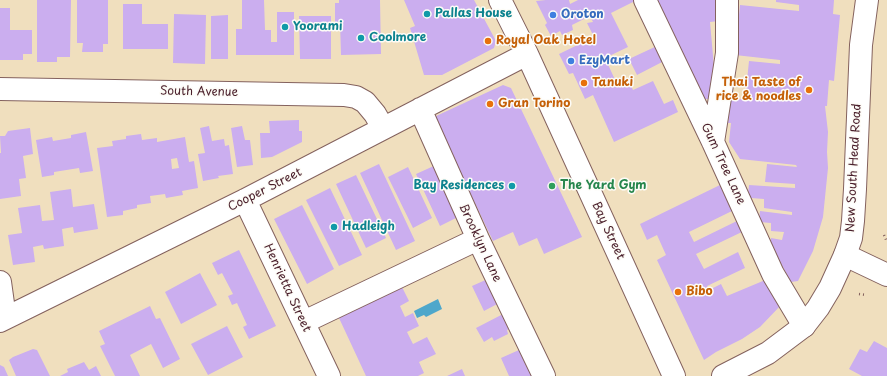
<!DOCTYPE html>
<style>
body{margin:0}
canvas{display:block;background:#f0dfbe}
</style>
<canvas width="887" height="376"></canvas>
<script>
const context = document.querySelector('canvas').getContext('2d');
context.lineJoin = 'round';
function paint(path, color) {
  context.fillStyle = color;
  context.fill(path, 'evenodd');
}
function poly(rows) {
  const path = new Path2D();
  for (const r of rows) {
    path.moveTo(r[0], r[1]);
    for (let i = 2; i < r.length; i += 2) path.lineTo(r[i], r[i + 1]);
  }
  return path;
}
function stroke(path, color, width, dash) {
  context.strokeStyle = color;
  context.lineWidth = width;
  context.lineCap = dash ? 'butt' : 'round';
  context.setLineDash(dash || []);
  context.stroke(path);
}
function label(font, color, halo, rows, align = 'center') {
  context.font = font + ' "Playpen Sans",sans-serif';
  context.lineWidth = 3;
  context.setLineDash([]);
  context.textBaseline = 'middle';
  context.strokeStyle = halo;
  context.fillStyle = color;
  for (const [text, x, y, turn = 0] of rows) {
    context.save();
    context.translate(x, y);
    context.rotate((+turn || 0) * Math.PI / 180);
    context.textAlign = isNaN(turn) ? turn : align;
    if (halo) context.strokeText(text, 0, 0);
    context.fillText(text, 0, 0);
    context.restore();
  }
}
const water = poly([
 [438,299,442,309,426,317,424,315,417,318,414,311]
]);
const building = poly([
 [37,0,71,0,70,57,57,57,57,62,37,62],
 [77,0,108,0,108,44,103,44,103,52,82,52,83,43,77,43],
 [242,0,264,0,265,30,271,30,271,42,277,42,277,12,294,12,294,55,236,55,236,29,242,29],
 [339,0,380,0,381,54,341,55,340,22,335,22,335,3,339,3],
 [404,0,474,0,496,41,494,48,442,75,424,75,410,28,415,26],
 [546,0,569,0,570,4,578,0,637,0,611,13,628,47,605,58,617,84,628,79,633,90,653,81,664,104,673,100,678,112,614,142,593,95,585,99,573,73,569,74,559,54,594,37,587,23,593,22,590,16,572,25,573,30,562,35,560,31,551,36,545,25,547,23,536,1],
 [657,0,721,0,719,21,710,22,715,78,713,99,704,99],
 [776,0,834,0,833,14,840,15,834,81,829,80,827,106,825,106,828,132,827,152,828,168,823,217,813,251,798,281,791,282,771,245,771,238,782,240,784,232,771,231,771,223,759,222,760,211,792,215,792,212,764,208,764,199,751,198,748,194,749,185,795,188,795,184,765,182,767,164,797,167,796,165,740,159,729,142,731,123,728,123,731,98,749,100,749,90,746,90,749,61,780,64,780,60,735,55,740,5,799,11,799,5,776,2],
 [123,4,142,4,142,24,168,24,168,49,123,49],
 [0,8,10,8,10,30,32,30,32,54,23,54,23,60,0,60],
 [174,14,206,15,205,64,173,63],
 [228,15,228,59,211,59,211,16],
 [299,16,331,16,331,59,300,59],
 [659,45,666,60,637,75,629,59],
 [503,85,511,88,582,237,544,254,537,238,519,246,513,232,493,241,434,117],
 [299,120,299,131,302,131,302,142,272,157,261,158,260,133,270,133,269,121],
 [209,126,212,141,224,139,225,146,229,145,233,174,218,176,219,178,203,181,198,154,205,153,200,128],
 [242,126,245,140,250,140,253,165,237,167,231,128],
 [30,128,33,154,23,156,26,178,19,179,21,196,0,199,0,153,1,153,0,136,5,136,8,131],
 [86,132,93,171,80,173,79,168,54,172,54,175,42,177,36,140,52,137,53,141,71,138,71,135],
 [141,134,142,140,157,138,157,142,185,137,189,162,194,161,198,188,182,191,183,195,166,198,165,194,150,196,151,203,137,205,137,208,123,211,123,215,107,217,97,148,113,146,112,141,126,139,126,136],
 [177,158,179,168,172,169,171,159],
 [379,164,415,241,396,250,360,173],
 [436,165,460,216,440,226,416,174],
 [408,167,432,218,413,228,388,177],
 [356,175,386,238,366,248,336,184],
 [720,185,732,211,689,232,694,242,741,219,746,230,696,254,704,269,738,252,745,268,707,286,709,290,721,284,727,296,770,278,783,303,760,327,742,339,716,352,704,360,657,260,666,255,657,235,647,240,640,224],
 [330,188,362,255,339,266,306,200],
 [71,189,73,207,94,204,98,229,74,233,73,227,62,229,64,246,44,249,43,245,33,247,35,262,13,265,8,235,22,233,18,208,40,205,42,221,54,220,50,192],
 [302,205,334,269,307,284,274,219],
 [239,250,276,326,249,339,243,327,247,325,237,303,232,305,228,296,233,294,222,273,218,275,212,263],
 [200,273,217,305,181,324,165,292],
 [490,278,501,302,484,311,472,286],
 [400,283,409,301,400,306,405,317,413,313,419,326,407,332,413,344,427,337,436,354,419,362,424,373,418,376,366,376,339,318,392,292],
 [150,306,156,319,160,318,180,359,163,368,151,344,130,355,140,376,115,376,100,346,105,344,99,331],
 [505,313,512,327,507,330,508,334,494,341,492,337,484,342,476,328],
 [227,326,243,357,208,375,191,344],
 [874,341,887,348,887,376,862,376,849,369,860,349,867,352],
 [33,349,37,350,50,376,16,376,9,360,13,357],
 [519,350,532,376,509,376,501,358],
 [84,362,89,370,96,366,101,376,60,376,68,372,67,369],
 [0,365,4,367,8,376,0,376],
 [462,369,465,376,447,376]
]);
const path = poly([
 [884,235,887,242],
 [859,294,866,295]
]);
const minor = poly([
 [500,0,527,54,674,376],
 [645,0,713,142,773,274,804,326],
 [0,89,344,95,356,97,365,102,375,114,383,128],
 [420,109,478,239,544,376],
 [713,142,727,53,727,0],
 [245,200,329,376],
 [845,255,887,275],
 [0,282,5,318],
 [0,321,245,200,527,54],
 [304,322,478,239]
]);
const major = poly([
 [723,376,768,353,804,326,818,308,830,288,845,255,851,238,853,221,855,189,861,45,867,0]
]);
const markers = [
 [427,14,4,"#0f9aa8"],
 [553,15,4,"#3f7fe0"],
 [285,27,4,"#0f9aa8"],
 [361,38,4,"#0f9aa8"],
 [488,41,4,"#e8710a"],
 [571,61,4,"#3f7fe0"],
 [584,83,4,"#e8710a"],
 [809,90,4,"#e8710a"],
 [490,104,4,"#e8710a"],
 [512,186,4,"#0f9aa8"],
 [552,186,4,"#2e9e5b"],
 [334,227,4,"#0f9aa8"],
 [678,292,4,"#e8710a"]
];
const cultureNames = [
 ["Pallas House",435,14],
 ["Yoorami",293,27],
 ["Coolmore",369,38],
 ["Bay Residences",504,186,"right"],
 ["Hadleigh",342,227]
];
const shopNames = [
 ["Oroton",561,15],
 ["EzyMart",579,61]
];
const foodNames = [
 ["Royal Oak Hotel",496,41],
 ["Tanuki",592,83],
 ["Thai Taste of",801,83,"right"],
 ["rice & noodles",801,97,"right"],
 ["Gran Torino",498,104],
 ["Bibo",686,292]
];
const streetNames = [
 ["South Avenue",199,92,1],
 ["Gum Tree Lane",723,164,65],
 ["New South Head Road",854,168,-87],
 ["Cooper Street",265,190,-27],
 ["Bay Street",608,231,65],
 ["Brooklyn Lane",480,243,65],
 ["Henrietta Street",287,288,65]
];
const leisureNames = [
 ["The Yard Gym",560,186]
];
paint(water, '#4ea7cb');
paint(building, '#cbaeef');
stroke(minor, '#84625e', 24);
stroke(major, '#84625e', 24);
stroke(path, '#84625e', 2.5, [1, 3]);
stroke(minor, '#fff', 22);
stroke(major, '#fff', 22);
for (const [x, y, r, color] of markers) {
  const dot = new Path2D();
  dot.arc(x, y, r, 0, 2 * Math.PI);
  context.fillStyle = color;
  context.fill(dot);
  stroke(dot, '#fdfcf7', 1.5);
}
label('bold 12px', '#0d838f', '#fdfcf7', cultureNames, 'left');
label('bold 12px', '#366cbe', '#fdfcf7', shopNames, 'left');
label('bold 12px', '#c56008', '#fdfcf7', foodNames, 'left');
label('12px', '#4a1f2b', '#fdfcf7', streetNames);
label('bold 12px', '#27864d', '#fdfcf7', leisureNames, 'left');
</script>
